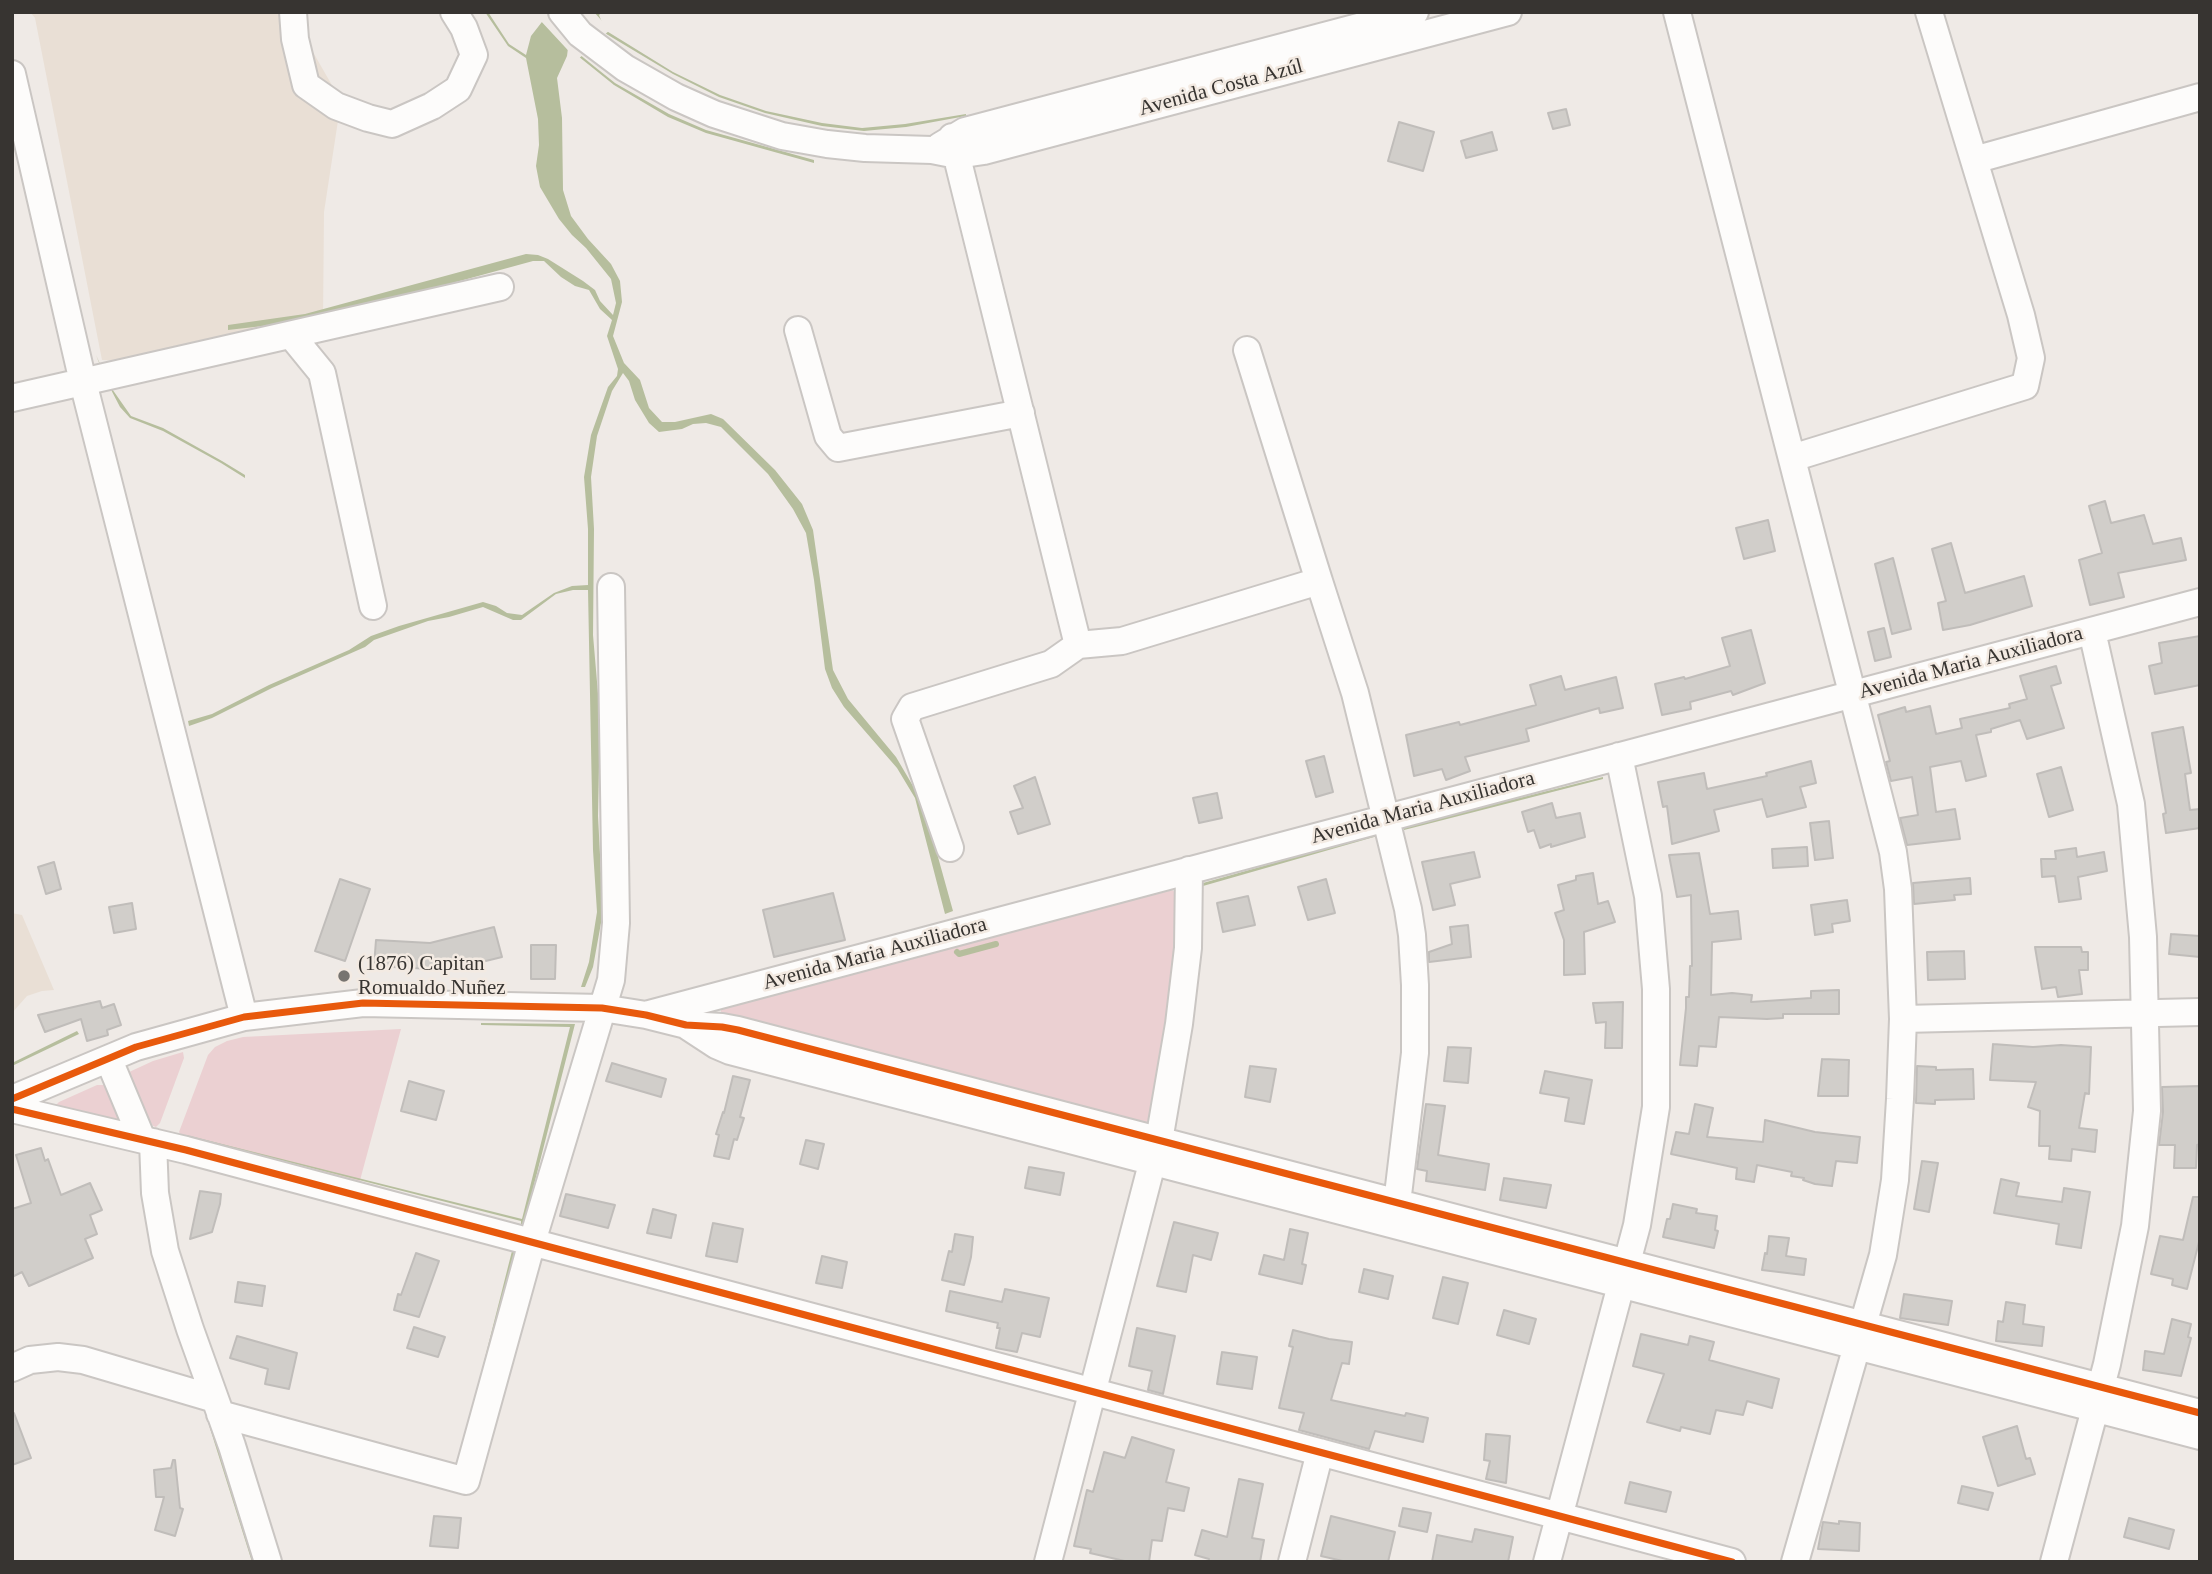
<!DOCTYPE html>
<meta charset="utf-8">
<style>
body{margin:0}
#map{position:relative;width:2212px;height:1574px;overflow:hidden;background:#efeae6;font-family:"Times New Roman",serif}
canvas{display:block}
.frame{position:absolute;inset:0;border:14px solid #373431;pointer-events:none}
</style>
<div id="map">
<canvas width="2212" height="1574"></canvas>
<div class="frame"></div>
</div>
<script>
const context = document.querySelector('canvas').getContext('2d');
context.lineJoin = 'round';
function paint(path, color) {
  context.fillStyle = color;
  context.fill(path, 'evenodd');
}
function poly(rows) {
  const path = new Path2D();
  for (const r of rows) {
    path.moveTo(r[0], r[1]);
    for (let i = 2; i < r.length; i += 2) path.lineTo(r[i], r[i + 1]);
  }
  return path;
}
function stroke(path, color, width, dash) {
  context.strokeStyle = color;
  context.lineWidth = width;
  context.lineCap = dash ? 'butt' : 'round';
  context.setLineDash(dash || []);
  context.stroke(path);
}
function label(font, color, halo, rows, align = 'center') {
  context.font = font + ' "Times New Roman",serif';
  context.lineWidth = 5;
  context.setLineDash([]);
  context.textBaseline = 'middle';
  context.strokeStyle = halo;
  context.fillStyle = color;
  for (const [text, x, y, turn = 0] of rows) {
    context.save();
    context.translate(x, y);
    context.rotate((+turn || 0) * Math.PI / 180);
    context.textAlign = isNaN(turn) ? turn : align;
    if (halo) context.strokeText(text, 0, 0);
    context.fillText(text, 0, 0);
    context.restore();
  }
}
const built = poly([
 [30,12,290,12,341,101,324,212,323,320,218,364,102,360,35,18],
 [12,913,22,915,54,990,42,991,27,996,12,1013]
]);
const green = poly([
 [1172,890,1176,893,1176,947,1168,1027,1152,1121,1146,1126,725,1016,721,1012,721,1009,726,1006],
 [401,1029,359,1184,181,1135,179,1132,208,1055,215,1047,227,1041,243,1037],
 [183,1052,184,1058,160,1123,156,1127,153,1126,127,1081,127,1073,153,1061],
 [97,1085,104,1085,107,1088,127,1123,55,1106,59,1102]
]);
const water = poly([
 [485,12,488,12,509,44,526,55,531,36,545,18,568,45,595,67,615,83,669,114,706,130,814,160,814,163,706,133,668,117,614,85,568,48,567,56,557,78,562,118,563,190,571,216,588,239,611,264,620,281,622,302,613,336,624,363,640,380,649,408,662,422,675,422,711,414,723,419,775,470,802,504,813,530,833,670,848,699,896,757,923,803,953,911,945,914,915,798,897,768,844,707,832,688,825,669,814,580,806,533,793,509,768,474,721,427,706,423,693,424,682,429,659,432,649,423,635,400,629,381,623,373,612,391,597,436,591,477,594,529,593,635,600,717,598,816,603,912,593,967,585,987,581,987,589,962,597,912,593,850,588,590,573,590,556,594,521,620,513,620,483,607,449,617,428,621,374,640,365,647,272,688,212,718,189,726,188,721,212,714,269,685,349,650,371,636,399,626,483,602,496,606,507,613,522,615,554,593,572,586,588,585,588,529,584,477,591,435,608,387,617,376,618,369,607,336,612,320,600,309,589,290,575,286,561,277,544,261,533,261,416,293,289,323,228,330,228,325,305,314,526,254,538,255,548,259,583,281,595,290,600,301,613,315,616,303,611,279,586,248,572,235,559,219,540,187,536,166,539,145,538,119,526,58,508,46],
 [589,12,602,12,599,15,605,30,673,72,720,95,766,111,822,123,862,128,905,124,966,114,966,116,906,127,864,131,822,126,765,113,719,97,673,74,603,32],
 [96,355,110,386,131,416,163,428,222,461,245,475,245,478,221,463,163,431,130,418,120,407,106,380],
 [1603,777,1603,779,1404,830,1403,827],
 [1380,833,1381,835,1203,886,1203,883],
 [481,1023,575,1024,524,1224,521,1224,521,1221,185,1136,186,1135,522,1219,570,1027,481,1025],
 [77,1031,79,1034,12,1066,12,1063],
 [512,1251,515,1251,461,1465,457,1466,233,1407,234,1404,458,1464],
 [203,1406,205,1406,255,1562,252,1562]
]);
const pier = poly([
 [586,12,594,12,610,30,603,36,601,35],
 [545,14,584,54,577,60,539,19]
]);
const stream = poly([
 [957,952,959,954,996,944]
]);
const building = poly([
 [1566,109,1570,125,1553,129,1548,113,1566,109],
 [1399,122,1434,132,1423,171,1388,161,1399,122],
 [1492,132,1497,150,1466,158,1461,141,1492,132],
 [2105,501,2111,523,2144,515,2153,544,2181,538,2186,560,2118,573,2124,597,2090,605,2079,560,2102,553,2089,506,2105,501],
 [1768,520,1775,551,1744,559,1736,528,1768,520],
 [1951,543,1965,593,2024,576,2032,606,1970,625,1943,630,1938,603,1946,601,1932,549,1951,543],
 [1893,558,1911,629,1892,634,1875,564,1893,558],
 [1884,628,1891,657,1875,661,1868,632,1884,628],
 [1751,630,1765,683,1733,695,1731,691,1690,702,1691,709,1662,715,1655,684,1684,677,1685,679,1730,666,1722,638,1751,630],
 [2200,636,2200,685,2155,694,2149,666,2162,663,2159,643,2200,636],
 [2056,666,2061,683,2051,686,2064,728,2027,739,2020,720,1991,729,1991,732,1976,735,1986,776,1966,781,1961,761,1930,767,1936,812,1955,809,1960,839,1907,845,1900,818,1918,815,1912,777,1891,781,1886,762,1890,761,1878,715,1905,707,1906,712,1930,706,1936,734,1962,728,1960,719,2010,708,2009,704,2027,699,2020,676,2056,666],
 [1561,676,1565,690,1616,677,1623,708,1600,713,1599,708,1526,729,1529,741,1465,757,1470,771,1446,780,1442,769,1414,776,1406,735,1459,722,1460,725,1536,705,1530,685,1561,676],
 [2183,727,2191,773,2185,774,2190,810,2200,809,2200,828,2166,833,2163,814,2166,813,2152,733,2183,727],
 [1324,756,1333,792,1316,797,1306,761,1324,756],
 [1811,761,1816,783,1800,787,1806,807,1767,817,1762,799,1714,810,1719,831,1672,844,1667,806,1663,807,1658,782,1704,773,1707,789,1767,776,1766,773,1811,761],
 [2061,767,2073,810,2049,817,2037,774,2061,767],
 [1035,777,1050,824,1018,834,1010,812,1023,808,1014,786,1035,777],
 [1217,793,1222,818,1199,823,1193,798,1217,793],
 [1552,803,1556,818,1580,813,1585,837,1551,847,1551,844,1540,848,1534,830,1528,832,1522,812,1552,803],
 [1829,821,1833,858,1815,860,1810,823,1829,821],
 [1807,847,1808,866,1773,868,1772,849,1807,847],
 [2076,848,2077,857,2104,852,2107,871,2078,877,2081,899,2059,902,2055,876,2042,877,2041,859,2056,859,2055,851,2076,848],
 [1474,852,1480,877,1450,884,1455,905,1433,910,1422,862,1474,852],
 [1699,853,1710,914,1738,911,1741,939,1712,942,1711,995,1732,993,1752,995,1751,1002,1811,998,1811,991,1839,990,1839,1014,1783,1014,1783,1018,1767,1019,1719,1017,1716,1047,1699,1046,1697,1066,1680,1065,1686,1008,1686,997,1689,997,1690,966,1692,966,1691,895,1677,897,1669,855,1699,853],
 [54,862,61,889,46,894,38,867,54,862],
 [1593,873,1598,904,1608,901,1615,922,1584,932,1585,974,1564,975,1564,940,1555,913,1564,910,1558,885,1576,880,1576,876,1593,873],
 [1970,878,1971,894,1954,895,1955,900,1914,904,1913,883,1970,878],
 [340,879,370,889,345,961,315,951,340,879],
 [1326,879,1335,913,1308,920,1298,887,1326,879],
 [833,893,845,940,774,957,763,910,833,893],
 [1248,896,1255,925,1223,932,1217,903,1248,896],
 [1847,900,1850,921,1832,924,1833,932,1815,935,1811,905,1847,900],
 [132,903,136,929,114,933,109,907,132,903],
 [1468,925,1471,957,1429,962,1429,952,1452,944,1450,927,1468,925],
 [494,927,502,957,449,970,374,966,376,940,430,943,494,927],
 [2171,934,2200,936,2200,957,2169,954,2171,934],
 [531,945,556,945,555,979,531,979,531,945],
 [2035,947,2081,947,2082,952,2088,952,2088,970,2079,970,2082,994,2058,997,2056,987,2042,989,2035,947],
 [1964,951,1965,979,1928,980,1927,952,1964,951],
 [100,1001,102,1008,114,1004,121,1025,107,1030,108,1035,87,1041,81,1019,45,1032,38,1015,100,1001],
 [1623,1002,1622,1048,1605,1048,1606,1022,1596,1023,1593,1003,1623,1002],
 [1993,1044,2033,1047,2061,1045,2091,1047,2089,1094,2085,1093,2079,1128,2097,1130,2095,1152,2072,1149,2071,1161,2049,1159,2050,1146,2039,1146,2040,1111,2028,1107,2036,1082,1990,1080,1993,1044],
 [1448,1047,1471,1048,1468,1083,1444,1081,1448,1047],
 [1822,1059,1849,1060,1848,1096,1818,1096,1822,1059],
 [612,1063,666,1079,661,1097,606,1081,612,1063],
 [1250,1066,1276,1069,1270,1102,1245,1097,1250,1066],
 [1917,1066,1936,1067,1936,1070,1973,1069,1974,1099,1935,1100,1935,1104,1916,1103,1917,1066],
 [1545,1071,1592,1080,1584,1124,1565,1121,1569,1098,1540,1093,1545,1071],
 [733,1076,750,1080,740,1117,744,1118,737,1140,734,1139,729,1159,714,1156,719,1135,716,1134,723,1112,724,1113,733,1076],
 [409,1081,444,1091,436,1120,401,1111,409,1081],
 [2200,1086,2200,1144,2197,1145,2196,1168,2174,1168,2175,1145,2159,1145,2163,1112,2162,1087,2200,1086],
 [1426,1104,1445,1106,1438,1155,1489,1164,1485,1190,1426,1181,1427,1171,1417,1169,1426,1104],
 [1695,1104,1713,1108,1707,1137,1763,1142,1765,1120,1815,1132,1860,1137,1857,1163,1836,1161,1832,1186,1815,1184,1803,1180,1804,1178,1791,1176,1792,1172,1757,1165,1754,1182,1736,1179,1737,1168,1671,1154,1676,1132,1689,1134,1695,1104],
 [806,1140,824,1144,818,1169,800,1164,806,1140],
 [41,1148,45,1161,48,1159,61,1195,90,1183,102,1210,90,1215,97,1234,85,1239,93,1258,29,1286,22,1272,12,1277,12,1209,31,1203,16,1155,41,1148],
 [1922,1161,1938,1163,1929,1212,1914,1209,1922,1161],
 [1029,1167,1064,1173,1060,1195,1025,1188,1029,1167],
 [1504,1178,1551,1185,1546,1208,1500,1200,1504,1178],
 [2001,1179,2019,1183,2016,1196,2062,1202,2064,1188,2090,1192,2081,1248,2056,1244,2059,1224,1994,1213,2001,1179],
 [200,1191,221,1194,220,1204,212,1232,190,1239,200,1191],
 [566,1194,615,1205,608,1228,560,1216,566,1194],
 [2193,1197,2200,1197,2200,1238,2187,1289,2172,1285,2173,1279,2151,1274,2160,1236,2183,1240,2193,1197],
 [1673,1204,1697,1209,1696,1213,1717,1216,1715,1230,1718,1231,1714,1248,1663,1237,1667,1219,1670,1219,1673,1204],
 [653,1209,676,1215,671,1238,647,1233,653,1209],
 [1174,1222,1218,1233,1211,1260,1193,1255,1186,1292,1157,1286,1174,1222],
 [713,1223,743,1229,737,1262,706,1256,713,1223],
 [1290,1229,1308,1233,1302,1264,1306,1265,1302,1284,1259,1274,1264,1255,1284,1260,1290,1229],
 [955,1234,973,1237,971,1257,964,1285,942,1280,949,1251,952,1252,955,1234],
 [1769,1236,1789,1238,1786,1256,1806,1259,1804,1275,1762,1270,1765,1253,1767,1254,1769,1236],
 [416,1253,439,1261,419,1317,394,1310,398,1294,401,1295,416,1253],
 [822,1256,847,1262,842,1288,816,1283,822,1256],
 [1364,1269,1393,1276,1388,1299,1359,1292,1364,1269],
 [1443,1277,1468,1283,1458,1324,1433,1318,1443,1277],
 [238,1282,265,1286,262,1306,235,1302,238,1282],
 [1005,1289,1049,1298,1040,1337,1022,1333,1017,1352,996,1348,1000,1328,997,1328,998,1323,946,1311,950,1291,1002,1302,1005,1289],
 [1904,1294,1952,1301,1948,1325,1900,1318,1904,1294],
 [2006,1302,2025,1305,2023,1324,2044,1327,2042,1346,1996,1341,1998,1321,2003,1322,2006,1302],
 [1504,1310,1536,1319,1529,1344,1497,1335,1504,1310],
 [2172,1319,2191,1324,2188,1337,2191,1338,2181,1376,2143,1370,2145,1351,2164,1354,2172,1319],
 [414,1327,445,1337,438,1357,407,1348,414,1327],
 [1137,1328,1175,1336,1163,1394,1148,1390,1152,1371,1129,1366,1137,1328],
 [1293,1330,1329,1339,1352,1342,1349,1364,1342,1363,1331,1400,1405,1416,1406,1413,1428,1418,1423,1442,1375,1431,1369,1449,1299,1430,1304,1413,1279,1408,1293,1347,1289,1346,1293,1330],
 [1641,1334,1688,1345,1690,1336,1714,1342,1709,1360,1779,1379,1772,1408,1747,1401,1743,1415,1716,1410,1710,1434,1681,1427,1680,1431,1647,1422,1664,1374,1633,1366,1641,1334],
 [237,1336,297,1353,289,1389,265,1384,268,1369,230,1358,237,1336],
 [1222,1352,1257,1357,1252,1389,1217,1384,1222,1352],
 [12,1413,14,1413,31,1458,12,1465,12,1413],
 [2017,1426,2026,1459,2030,1458,2035,1474,1998,1486,1983,1437,2017,1426],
 [1486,1434,1510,1436,1506,1483,1486,1479,1490,1461,1484,1460,1486,1434],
 [1132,1437,1174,1450,1166,1482,1189,1488,1184,1511,1168,1508,1162,1541,1152,1540,1149,1562,1129,1562,1090,1553,1091,1549,1074,1546,1087,1490,1093,1492,1104,1452,1125,1458,1132,1437],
 [173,1460,175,1460,180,1508,183,1509,175,1536,155,1530,164,1497,156,1497,154,1470,171,1468,173,1460],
 [1239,1479,1263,1484,1252,1538,1264,1540,1260,1562,1208,1562,1209,1559,1195,1555,1202,1530,1227,1537,1239,1479],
 [1630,1482,1671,1492,1666,1512,1625,1503,1630,1482],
 [1962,1486,1993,1493,1988,1510,1958,1503,1962,1486],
 [1403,1508,1431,1513,1427,1532,1399,1526,1403,1508],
 [434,1516,461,1518,458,1548,430,1546,434,1516],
 [1331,1516,1395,1532,1388,1562,1347,1562,1321,1556,1331,1516],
 [2129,1518,2174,1530,2169,1549,2124,1537,2129,1518],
 [1839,1521,1860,1523,1859,1551,1818,1549,1823,1522,1839,1524,1839,1521],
 [1475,1529,1513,1537,1508,1562,1432,1562,1437,1535,1472,1542,1475,1529]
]);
const minor = poly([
 [293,12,295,39,306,85,336,106,368,118,392,124,432,106,458,89,474,55,464,28,454,12],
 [562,12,580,34,625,68,676,97,714,114,782,136,827,144,865,148,932,150,957,155,984,151,1508,12],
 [1677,12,1893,852,1898,889,1903,1019,1900,1099,1895,1180,1883,1255,1795,1562],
 [12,74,83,382,244,1017],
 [952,137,1078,645,1122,641,1319,581,1355,693,1408,909,1412,935,1415,985,1415,1053,1395,1220],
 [940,146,965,131,1415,12],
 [1974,160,2200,97],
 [798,330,828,436,838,448,1021,413],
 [291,335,322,373,373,606],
 [1247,350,1319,581],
 [12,398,500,287],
 [1792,458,2025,386,2031,358,2021,315,1929,12],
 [950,848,905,719,912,707,1051,664,1078,645],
 [649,1014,2200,602],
 [1903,1019,2200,1012],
 [687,1026,716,1045,730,1051,2200,1436],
 [109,1060,142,1139],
 [12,1099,136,1047,244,1017,363,1003,602,1008,646,1015,686,1025,722,1027,738,1030,2200,1413],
 [12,1109,186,1150,1732,1562],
 [153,1142,155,1193,165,1251,190,1329,232,1446,268,1562],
 [12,1368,30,1360,58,1357,83,1360,215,1399],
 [220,1414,466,1481,532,1242,611,980,616,923,611,587],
 [1048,1562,1161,1129,1179,1024,1188,948,1189,870],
 [1292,1562,1320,1452],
 [1547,1562,1637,1225,1656,1107,1656,989,1648,896,1619,756],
 [2054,1562,2107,1364,2135,1226,2147,1111,2143,937,2131,804,2092,631]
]);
const cycleway = poly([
 [12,1099,136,1047,244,1017,363,1003,602,1008,646,1015,686,1025,722,1027,738,1030,2200,1413],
 [12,1109,186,1150,1732,1562]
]);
const markers = [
 [344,976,7,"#777470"]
];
const streetNames = [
 ["Avenida Costa Azúl",1221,88,-15],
 ["Avenida Maria Auxiliadora",1971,663,-15],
 ["Avenida Maria Auxiliadora",1423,808,-15],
 ["Avenida Maria Auxiliadora",875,954,-15]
];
const poiNames = [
 ["(1876) Capitan",358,964],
 ["Romualdo Nuñez",358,988]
];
paint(built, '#e9dfd5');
paint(green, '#ebd0d2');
paint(water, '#b6be9d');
paint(pier, '#efeae6');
stroke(stream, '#b6be9d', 6);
paint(building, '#d1ceca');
stroke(building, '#c0bdba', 2);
stroke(minor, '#cac6c3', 30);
stroke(minor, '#fdfcfb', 26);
stroke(cycleway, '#e8590c', 7);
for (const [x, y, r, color] of markers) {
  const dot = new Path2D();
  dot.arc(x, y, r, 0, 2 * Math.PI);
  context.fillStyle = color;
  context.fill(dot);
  stroke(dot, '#f3eae2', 2.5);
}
label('21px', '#373431', '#f3eae2', streetNames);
label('21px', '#373431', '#f3eae2', poiNames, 'left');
</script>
